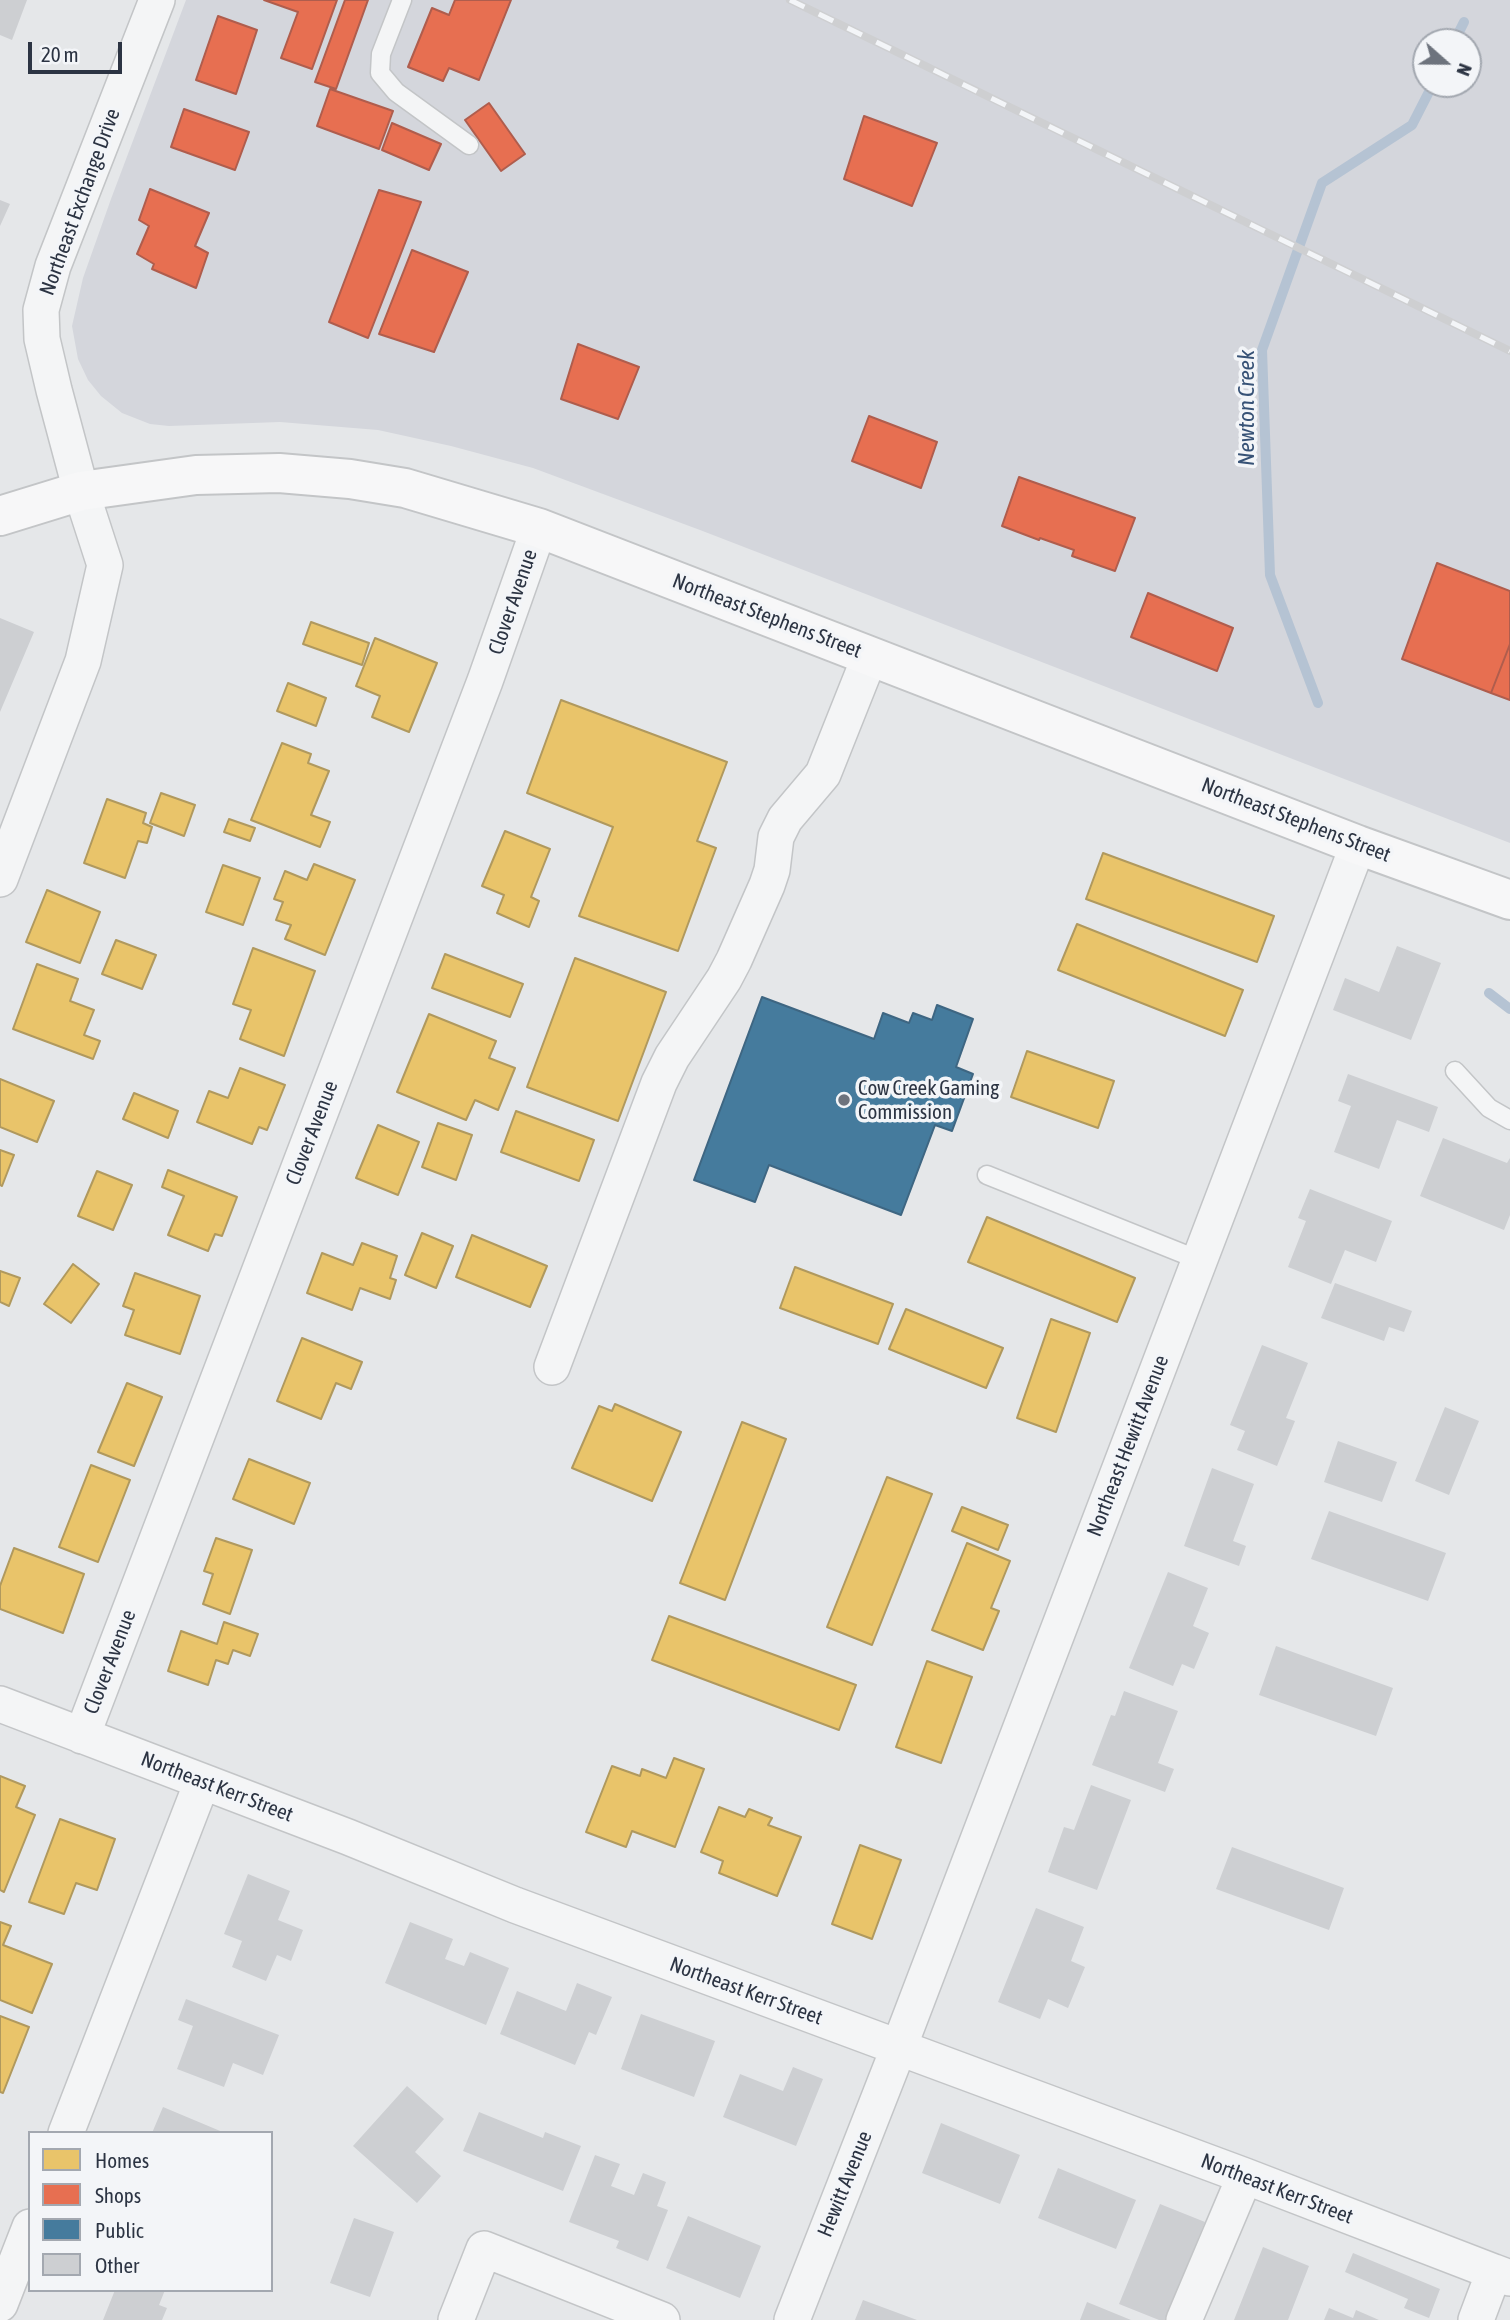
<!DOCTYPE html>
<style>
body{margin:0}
#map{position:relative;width:1510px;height:2320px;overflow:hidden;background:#e5e7e9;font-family:"Asap Condensed",sans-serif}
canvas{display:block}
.legend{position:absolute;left:28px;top:2131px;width:245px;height:161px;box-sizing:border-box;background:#f3f5f8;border:2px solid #a3a8b0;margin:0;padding:9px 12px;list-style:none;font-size:21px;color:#2c3443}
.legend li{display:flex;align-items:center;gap:14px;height:35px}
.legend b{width:35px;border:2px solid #a3a8b0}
.north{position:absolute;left:1412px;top:28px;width:70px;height:70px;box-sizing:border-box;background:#f3f5f8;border:2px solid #a3a8b0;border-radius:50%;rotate:111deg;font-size:19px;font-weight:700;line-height:28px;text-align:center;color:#2c3443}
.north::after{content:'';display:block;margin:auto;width:24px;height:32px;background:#6d737d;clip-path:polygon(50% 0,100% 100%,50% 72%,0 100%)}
.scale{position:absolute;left:28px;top:42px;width:94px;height:32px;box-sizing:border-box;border:4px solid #2c3443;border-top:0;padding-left:9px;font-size:21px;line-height:24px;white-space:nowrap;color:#2c3443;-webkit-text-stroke:5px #f3f5f8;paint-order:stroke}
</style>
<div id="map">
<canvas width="1510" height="2320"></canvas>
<ul class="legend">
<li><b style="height:19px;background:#e9c46a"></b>Homes</li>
<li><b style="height:19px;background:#e76f51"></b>Shops</li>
<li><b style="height:19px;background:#457b9d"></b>Public</li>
<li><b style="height:19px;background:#cdcfd2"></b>Other</li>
</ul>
<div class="north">N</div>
<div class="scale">20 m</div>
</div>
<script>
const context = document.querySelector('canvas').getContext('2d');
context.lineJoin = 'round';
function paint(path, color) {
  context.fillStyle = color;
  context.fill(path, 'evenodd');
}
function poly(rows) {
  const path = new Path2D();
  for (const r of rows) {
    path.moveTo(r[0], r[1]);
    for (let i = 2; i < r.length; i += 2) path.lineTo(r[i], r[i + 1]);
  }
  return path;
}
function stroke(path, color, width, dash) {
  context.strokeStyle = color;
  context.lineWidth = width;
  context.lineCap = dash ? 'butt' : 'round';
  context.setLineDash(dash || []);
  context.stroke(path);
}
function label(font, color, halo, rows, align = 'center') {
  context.font = font + ' "Asap Condensed",sans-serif';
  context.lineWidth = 7;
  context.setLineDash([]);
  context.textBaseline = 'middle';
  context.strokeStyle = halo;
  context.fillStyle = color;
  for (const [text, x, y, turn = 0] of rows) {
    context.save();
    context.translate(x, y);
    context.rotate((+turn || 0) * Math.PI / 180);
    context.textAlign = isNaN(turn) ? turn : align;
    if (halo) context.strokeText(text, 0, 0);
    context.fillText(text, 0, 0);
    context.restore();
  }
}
const built = poly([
 [186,0,1510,0,1510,843,700,530,533,468,451,446,378,430,280,422,169,426,150,424,122,413,101,396,88,380,78,359,72,326,83,278,111,199],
 [1426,42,1468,42,1468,84,1426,84]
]);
const homes = poly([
 [311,622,369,643,362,665,303,644,311,622],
 [375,638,437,663,409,732,372,717,380,696,356,686,375,638],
 [288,683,326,698,316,726,277,711,288,683],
 [561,700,727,762,697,841,716,848,678,951,579,916,613,827,527,793,561,700],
 [282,743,311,754,308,763,329,771,311,815,330,822,320,847,251,820,282,743],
 [161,793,195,805,184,836,150,823,161,793],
 [107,799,146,813,143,823,152,827,147,843,138,841,125,878,84,863,107,799],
 [229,819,255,828,250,841,224,832,229,819],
 [505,831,550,849,531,897,539,901,529,927,497,913,504,895,482,886,505,831],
 [1103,853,1274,916,1257,962,1086,899,1103,853],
 [314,864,355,880,325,955,285,939,291,925,276,920,283,902,274,899,285,871,307,880,314,864],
 [223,865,260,878,243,925,206,912,223,865],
 [47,890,100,912,80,963,26,942,47,890],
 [1077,924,1243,990,1225,1036,1058,970,1077,924],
 [116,940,156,955,142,989,102,974,116,940],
 [253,948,315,971,284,1056,240,1039,251,1010,233,1004,253,948],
 [445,954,523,984,510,1017,432,988,445,954],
 [575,958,666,992,618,1121,527,1087,575,958],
 [37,964,78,979,70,1001,94,1010,84,1035,100,1041,93,1059,13,1029,37,964],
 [429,1014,496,1041,489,1058,515,1068,498,1110,475,1100,466,1120,397,1092,429,1014],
 [1027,1051,1114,1081,1098,1128,1011,1097,1027,1051],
 [240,1068,285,1085,267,1130,259,1127,252,1144,197,1122,209,1091,228,1098,240,1068],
 [0,1079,54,1101,37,1142,0,1127,0,1079],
 [134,1093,178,1111,168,1138,123,1119,134,1093],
 [516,1111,594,1140,579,1181,501,1152,516,1111],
 [438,1123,472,1135,456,1180,422,1167,438,1123],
 [378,1125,419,1142,398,1195,356,1178,378,1125],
 [0,1150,14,1155,2,1186,0,1185,0,1150],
 [168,1170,237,1197,222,1236,215,1234,208,1251,168,1235,184,1196,162,1187,168,1170],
 [97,1171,132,1185,113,1230,78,1216,97,1171],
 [987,1217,1135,1278,1117,1322,968,1262,987,1217],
 [422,1233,453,1246,436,1288,405,1275,422,1233],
 [472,1235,547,1266,530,1307,456,1277,472,1235],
 [362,1243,397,1256,390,1278,396,1280,390,1299,360,1288,352,1310,307,1293,322,1253,353,1265,362,1243],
 [73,1264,99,1284,71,1323,44,1304,73,1264],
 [795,1267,893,1304,878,1344,780,1308,795,1267],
 [0,1271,20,1278,9,1306,0,1302,0,1271],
 [135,1273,200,1296,180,1354,125,1335,134,1310,123,1306,135,1273],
 [906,1309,1003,1348,986,1388,889,1349,906,1309],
 [1051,1319,1090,1333,1056,1432,1017,1418,1051,1319],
 [302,1338,362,1362,351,1389,336,1383,321,1419,277,1401,302,1338],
 [127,1383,162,1397,134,1466,98,1452,127,1383],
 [615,1404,681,1432,652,1501,572,1468,599,1406,612,1411,615,1404],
 [742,1422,786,1439,725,1600,680,1583,742,1422],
 [249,1459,310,1483,294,1524,233,1499,249,1459],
 [91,1465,130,1480,98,1562,59,1547,91,1465],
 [887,1477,932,1494,872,1645,827,1627,887,1477],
 [962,1507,1008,1525,998,1550,952,1531,962,1507],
 [216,1538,252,1550,230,1614,203,1604,213,1574,204,1571,216,1538],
 [967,1543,1010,1561,991,1608,999,1611,983,1650,932,1630,967,1543],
 [14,1548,84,1574,63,1633,0,1609,0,1586,14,1548],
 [669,1616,856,1685,839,1730,652,1660,669,1616],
 [224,1622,258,1634,250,1656,233,1650,228,1664,216,1660,208,1685,168,1671,181,1631,217,1644,224,1622],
 [927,1661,972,1677,941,1763,896,1747,927,1661],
 [674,1758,704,1769,675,1847,632,1831,626,1847,586,1832,612,1766,640,1776,642,1769,666,1778,674,1758],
 [0,1776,25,1786,16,1807,35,1815,4,1892,0,1890,0,1776],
 [719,1807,745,1817,749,1809,772,1818,768,1825,801,1837,777,1896,719,1873,723,1861,701,1852,719,1807],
 [60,1819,115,1839,97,1890,76,1883,64,1914,29,1902,60,1819],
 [860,1845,901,1860,872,1939,832,1924,860,1845],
 [0,1922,11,1926,3,1945,52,1964,32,2013,0,2000,0,1922],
 [0,2016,29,2027,3,2093,0,2092,0,2016]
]);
const shops = poly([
 [264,0,337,0,312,69,281,58,298,12,264,0],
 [345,0,368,0,336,89,315,82,345,0],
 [455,0,511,0,479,80,449,68,443,81,408,67,432,8,449,15,455,0],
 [218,16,257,30,236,94,196,80,218,16],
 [330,89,393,111,379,149,317,126,330,89],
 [489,103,525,154,501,171,465,120,489,103],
 [184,109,249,132,235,170,171,147,184,109],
 [864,116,937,143,912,206,844,179,864,116],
 [392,123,441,144,429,170,382,150,392,123],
 [150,189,209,213,195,246,208,253,196,288,152,269,154,264,137,254,149,226,139,220,150,189],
 [379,190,421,202,368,338,329,322,379,190],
 [412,250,468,272,434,352,379,334,412,250],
 [578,344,639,367,618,419,561,399,578,344],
 [869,416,937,442,921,488,852,461,869,416],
 [1019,477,1135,518,1115,571,1072,556,1074,550,1040,538,1039,540,1002,526,1019,477],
 [1437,563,1510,591,1510,644,1491,693,1402,659,1437,563],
 [1148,593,1233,628,1217,671,1131,637,1148,593],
 [1510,644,1510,700,1491,693,1510,644]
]);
const public = poly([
 [762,997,874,1039,883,1013,909,1023,913,1013,932,1020,937,1005,973,1019,956,1067,973,1074,952,1131,935,1125,901,1215,769,1165,755,1202,694,1180,762,997]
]);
const stream = poly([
 [1454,42,1464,22],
 [1318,703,1270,575,1262,350,1322,183,1412,125,1433,84],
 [1489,993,1510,1009]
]);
const building = poly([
 [0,0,27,0,12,40,0,35],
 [0,200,10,204,0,226],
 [0,618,34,632,0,712],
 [1397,946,1441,963,1411,1040,1333,1010,1345,978,1379,992],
 [1348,1074,1438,1107,1429,1132,1397,1120,1379,1169,1334,1152,1351,1106,1338,1101],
 [1443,1138,1507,1163,1510,1158,1510,1215,1504,1230,1420,1196],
 [1310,1189,1392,1221,1376,1262,1345,1250,1331,1284,1288,1267,1306,1221,1298,1218],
 [1335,1283,1412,1311,1404,1332,1389,1327,1384,1341,1321,1318],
 [1262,1345,1308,1363,1286,1418,1295,1421,1277,1466,1237,1450,1245,1431,1230,1425],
 [1445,1407,1479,1421,1449,1495,1415,1481],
 [1338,1441,1397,1462,1382,1502,1324,1482],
 [1212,1468,1254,1484,1233,1541,1246,1546,1239,1566,1184,1546],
 [1329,1511,1446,1553,1428,1601,1311,1559],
 [1168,1572,1208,1588,1193,1626,1209,1633,1194,1669,1182,1664,1173,1686,1129,1668],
 [1276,1646,1393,1688,1376,1736,1259,1695],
 [1124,1691,1178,1711,1158,1763,1174,1769,1165,1792,1092,1765,1111,1715,1115,1716],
 [1091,1785,1131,1800,1097,1890,1048,1872,1064,1827,1074,1830],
 [1232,1847,1344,1888,1329,1930,1216,1889],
 [248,1874,290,1891,278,1920,303,1930,291,1961,277,1955,266,1981,232,1967,242,1941,224,1934],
 [1036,1908,1084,1927,1071,1961,1085,1967,1068,2008,1048,1999,1040,2019,998,2002],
 [410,1922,453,1939,445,1959,464,1966,470,1952,509,1968,486,2025,385,1983],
 [577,1983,612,1997,596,2035,589,2032,575,2065,500,2034,517,1991,566,2011],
 [186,1999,279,2035,263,2075,233,2063,224,2087,177,2069,193,2026,178,2020],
 [641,2014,715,2041,694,2097,621,2069],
 [793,2067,823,2079,796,2146,723,2117,740,2074,783,2091],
 [407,2086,444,2119,415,2152,441,2176,417,2203,353,2146],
 [163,2107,225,2133,152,2133],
 [479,2112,543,2138,545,2132,581,2146,563,2191,463,2151],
 [941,2123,1020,2155,1000,2204,922,2173],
 [595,2155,620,2164,611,2186,634,2195,643,2173,666,2182,657,2206,668,2210,648,2261,616,2248,619,2241,569,2222],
 [1058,2168,1136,2200,1116,2249,1038,2218],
 [1160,2204,1205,2222,1165,2320,1159,2320,1119,2304],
 [688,2216,761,2246,740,2298,666,2268],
 [354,2218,394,2232,370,2297,330,2283],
 [1263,2247,1309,2266,1288,2320,1234,2320],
 [1353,2253,1440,2289,1429,2318,1404,2308,1408,2299,1345,2272],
 [115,2290,165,2290,159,2305,167,2308,162,2320,103,2320],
 [863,2300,917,2320,855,2320],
 [1087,2302,1131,2320,1080,2320],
 [1329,2308,1353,2318,1356,2310,1379,2320,1324,2320]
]);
const service = poly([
 [402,0,381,54,380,73,396,92,469,145],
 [1455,1071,1489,1108,1510,1120],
 [987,1175,1199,1260]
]);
const minor = poly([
 [0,879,83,661,105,565,81,491,54,390,42,339,41,310,53,266,157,0],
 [552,1367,659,1083,672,1057,724,979,734,960,767,885,772,870,776,837,785,819,823,774,870,656],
 [0,1704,348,1837,515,1905,1245,2176,1494,2272],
 [82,1736,485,681,539,528],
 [66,2133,202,1782],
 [0,2304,30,2227],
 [456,2320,484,2249,662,2320],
 [792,2320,899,2047,1358,845],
 [1184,2320,1245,2176],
 [1476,2320,1494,2272,1510,2278]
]);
const secondary = poly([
 [0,516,81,491,196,475,279,473,350,479,405,488,539,528,1358,845,1510,900]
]);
const rail = poly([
 [790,0,1510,351]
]);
const markers = [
 [844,1100,7,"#6d737d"]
];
const streetNames = [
 ["Northeast Exchange Drive",80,202,-70],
 ["Clover Avenue",513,602,-71],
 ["Northeast Stephens Street",767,616,21],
 ["Northeast Stephens Street",1296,820,21],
 ["Clover Avenue",312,1133,-69],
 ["Northeast Hewitt Avenue",1128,1446,-69],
 ["Clover Avenue",110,1662,-69],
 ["Northeast Kerr Street",217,1787,21],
 ["Northeast Kerr Street",746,1991,20],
 ["Hewitt Avenue",845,2184,-68],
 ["Northeast Kerr Street",1277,2189,21]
];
const poiNames = [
 ["Cow Creek Gaming",858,1088],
 ["Commission",858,1112]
];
const waterNames = [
 ["Newton Creek",1247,408,-90]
];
paint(built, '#d4d6dc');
paint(homes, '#e9c46a');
stroke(homes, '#b0995e', 2);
paint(shops, '#e76f51');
stroke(shops, '#af5d4d', 2);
paint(public, '#457b9d');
stroke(public, '#3e6682', 2);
stroke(stream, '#b5c3d3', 10);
paint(building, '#cdcfd2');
stroke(service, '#c3c5c7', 21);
stroke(minor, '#c3c5c7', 38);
stroke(secondary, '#c3c5c7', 42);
stroke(service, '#f4f5f6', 18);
stroke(minor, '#f4f5f6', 35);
stroke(secondary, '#f7f7f8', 38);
stroke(rail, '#cecfd1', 8);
stroke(rail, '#f3f5f8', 5, [16]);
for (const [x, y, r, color] of markers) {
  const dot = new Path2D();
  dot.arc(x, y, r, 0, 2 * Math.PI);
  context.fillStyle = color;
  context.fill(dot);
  stroke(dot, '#f3f5f8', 2.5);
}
label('21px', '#2c3443', '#f3f5f8', streetNames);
label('21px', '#2c3443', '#f3f5f8', poiNames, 'left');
label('italic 23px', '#375276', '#f3f5f8', waterNames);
</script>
